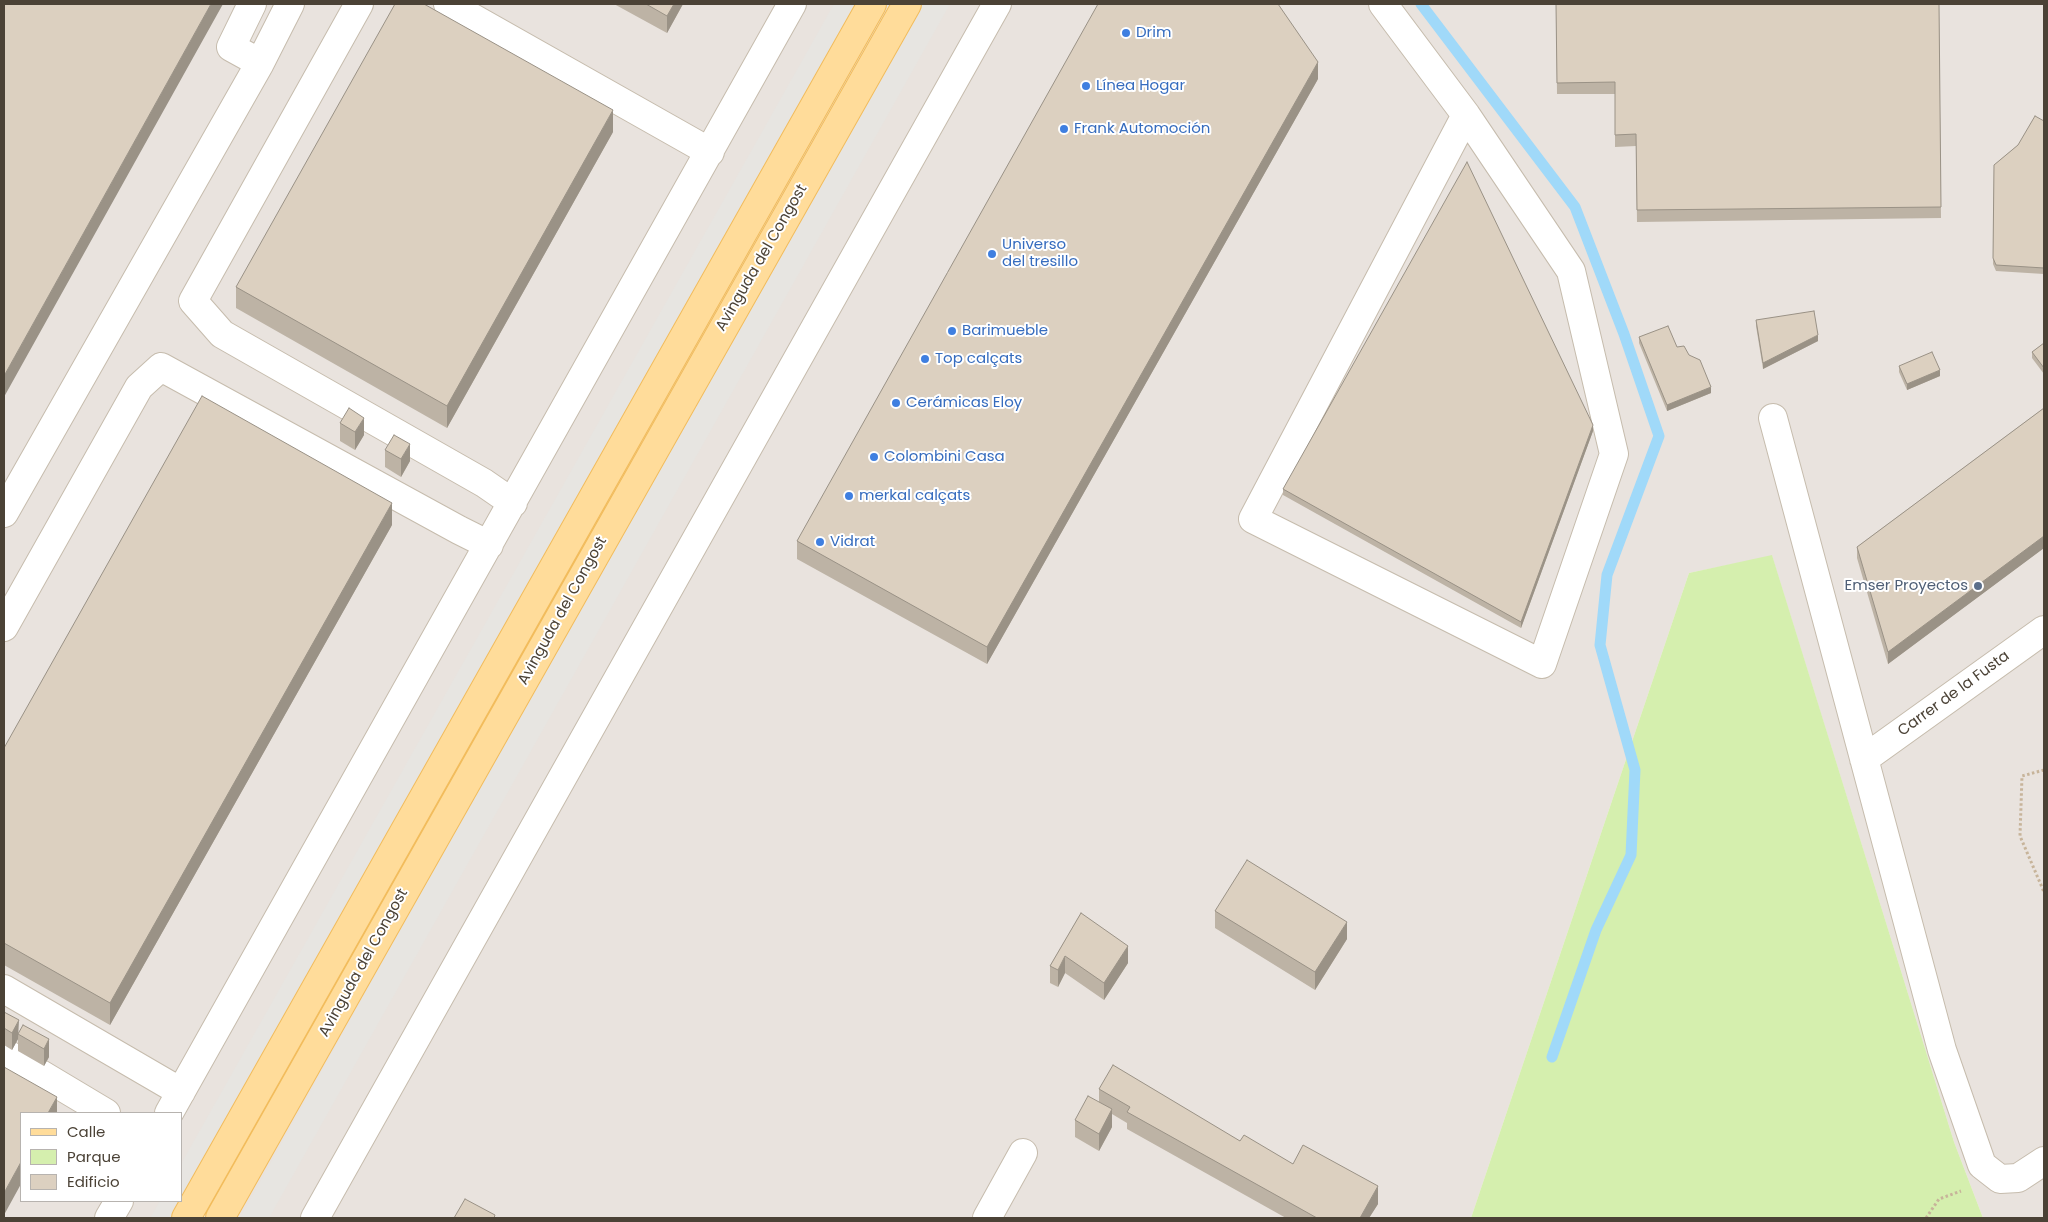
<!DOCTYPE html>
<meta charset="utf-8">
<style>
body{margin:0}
#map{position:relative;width:2048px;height:1222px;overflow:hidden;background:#f6f2e9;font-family:Poppins,sans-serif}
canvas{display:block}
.frame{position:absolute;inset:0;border:5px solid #4b4236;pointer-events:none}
.legend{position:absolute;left:20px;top:1112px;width:162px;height:90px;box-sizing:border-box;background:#fff;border:1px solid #b7b3af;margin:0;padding:6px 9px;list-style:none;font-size:15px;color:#4b4236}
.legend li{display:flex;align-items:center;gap:10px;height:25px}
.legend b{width:25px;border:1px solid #b7b3af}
</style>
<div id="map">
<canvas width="2048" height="1222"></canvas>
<div class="frame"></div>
<ul class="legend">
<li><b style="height:6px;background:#ffdc9a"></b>Calle</li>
<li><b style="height:14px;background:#d5efae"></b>Parque</li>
<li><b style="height:14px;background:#dcd0c0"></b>Edificio</li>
</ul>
</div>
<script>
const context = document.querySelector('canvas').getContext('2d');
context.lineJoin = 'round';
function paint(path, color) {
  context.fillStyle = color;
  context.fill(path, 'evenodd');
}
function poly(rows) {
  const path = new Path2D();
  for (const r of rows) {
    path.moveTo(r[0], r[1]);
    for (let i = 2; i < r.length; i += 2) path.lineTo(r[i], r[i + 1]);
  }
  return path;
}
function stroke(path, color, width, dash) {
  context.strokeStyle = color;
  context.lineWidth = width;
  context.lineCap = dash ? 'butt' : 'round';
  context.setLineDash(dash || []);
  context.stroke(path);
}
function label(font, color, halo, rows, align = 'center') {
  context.font = font + ' Poppins,sans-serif';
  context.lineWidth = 4;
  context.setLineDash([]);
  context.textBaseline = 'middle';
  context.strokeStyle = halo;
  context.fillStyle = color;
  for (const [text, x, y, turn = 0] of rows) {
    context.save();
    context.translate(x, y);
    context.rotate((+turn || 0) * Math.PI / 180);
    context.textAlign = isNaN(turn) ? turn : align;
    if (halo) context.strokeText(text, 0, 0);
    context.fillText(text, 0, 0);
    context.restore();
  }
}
const industrial = poly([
 [4,4,2044,4,2044,1218,1983,1218,1954,1142,1772,556,1689,573,1471,1218,4,1218],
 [21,1113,181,1113,181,1201,21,1201]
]);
const green = poly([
 [1772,555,1954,1142,1983,1218,1471,1218,1689,573]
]);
const parking = poly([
 [834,4,864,4,180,1218,150,1218,160,1201,181,1201,181,1164],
 [919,4,950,4,269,1218,240,1218,775,254]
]);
const stream = poly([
 [1421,4,1575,207,1624,334,1659,436,1607,575,1600,645,1635,770,1631,855,1596,930,1552,1057]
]);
const path = poly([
 [2044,770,2022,776,2020,836,2044,892],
 [1926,1218,1939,1199,1961,1191]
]);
const minor = poly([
 [252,4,231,47,260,63],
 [359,4,193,301,222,334,484,483,513,503],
 [448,4,710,152],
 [1383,4,1466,115,1571,271,1614,454,1542,664,1253,519,1466,115],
 [1773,418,1942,1050,1982,1165,2000,1179,2018,1178,2044,1161],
 [4,513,260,63,290,4],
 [4,627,139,387,161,367,459,530,489,545],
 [1864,759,2044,630],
 [4,989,181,1092],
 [4,1052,106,1113],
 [169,1113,792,4],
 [109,1218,119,1201],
 [315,1218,997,4],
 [987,1218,1023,1153]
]);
const major = poly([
 [186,1218,872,4],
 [220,1218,907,4]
]);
const wall = poly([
 [614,4,683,4,667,33],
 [1556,4,1939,4,1941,218,1637,222,1636,146,1615,147,1615,94,1557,94],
 [1318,79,987,664,797,559,797,541],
 [2044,121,2044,274,1996,271,1993,264,1994,165,2018,145],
 [613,132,447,428,236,308,236,287],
 [1756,320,1818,341,1763,369,1756,326],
 [1639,337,1677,347,1689,355,1711,393,1667,411,1639,343],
 [2044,343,2044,374,2032,358,2032,352],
 [1899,366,1940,376,1907,390,1899,372],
 [2044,408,2044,548,1888,664,1857,558,1857,547],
 [340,423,364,435,355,450,340,441],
 [1593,431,1521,628,1283,495,1283,489],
 [385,450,410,461,401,477,385,467],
 [392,525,110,1025,4,965,4,748],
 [1215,911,1347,939,1315,990,1215,928],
 [1081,913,1128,963,1104,1000,1065,973,1058,987,1050,983,1050,966],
 [4,1012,19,1033,49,1039,49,1057,44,1066,18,1051,18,1039,12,1050,4,1045],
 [1099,1089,1240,1141,1293,1164,1378,1204,1369,1218,1286,1218,1127,1129,1127,1123,1112,1114,1112,1127,1099,1151,1075,1137,1075,1120,1099,1102]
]);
const shadedWall = poly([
 [211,4,223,4,4,397,4,376],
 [674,4,683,4,667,33,667,16],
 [1318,62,1318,79,987,664,987,647],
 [613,110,613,132,447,428,447,406],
 [1818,335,1818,341,1763,369,1763,363],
 [1940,370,1940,376,1907,390,1907,384],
 [1711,387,1711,393,1667,411,1667,405],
 [364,418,364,435,355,450,355,432],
 [1593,425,1593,431,1521,628,1521,622],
 [410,444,410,461,401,477,401,459],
 [392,503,392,525,110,1025,110,1003],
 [2044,536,2044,548,1888,664,1888,652],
 [1347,922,1347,939,1315,990,1315,972],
 [1128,946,1128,963,1104,1000,1104,983],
 [1065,956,1065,973,1058,987,1058,970],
 [19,1020,18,1039,12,1050,12,1033],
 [49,1039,49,1057,44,1066,44,1049],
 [57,1097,57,1113,48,1113],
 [1112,1109,1112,1127,1099,1151,1099,1134],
 [21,1162,21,1184,4,1215,4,1193],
 [1378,1186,1378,1204,1369,1218,1360,1218]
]);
const building = poly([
 [4,4,211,4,4,376,4,4],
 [395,4,424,4,613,110,447,406,236,287,395,4],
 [646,4,674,4,667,16,646,4],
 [1098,4,1278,4,1318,62,987,647,797,541,1098,4],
 [1556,4,1939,4,1941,207,1637,210,1636,134,1615,135,1615,82,1557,83,1556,4],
 [2035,116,2044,121,2044,268,1996,265,1993,258,1994,165,2018,145,2035,116],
 [1467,162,1593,425,1521,622,1283,489,1467,162],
 [1814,311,1818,335,1763,363,1756,320,1814,311],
 [1668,326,1677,347,1684,346,1689,355,1700,360,1711,387,1667,405,1639,337,1668,326],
 [2044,343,2044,368,2032,352,2044,343],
 [1932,352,1940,370,1907,384,1899,366,1932,352],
 [202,396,392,503,110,1003,4,943,4,748,202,396],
 [349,408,364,418,355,432,340,423,349,408],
 [2044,408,2044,536,1888,652,1857,547,2044,408],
 [394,435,410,444,401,459,385,450,394,435],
 [1247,860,1347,922,1315,972,1215,911,1247,860],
 [1081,913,1128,946,1104,983,1065,956,1058,970,1050,966,1081,913],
 [4,1012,19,1020,12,1033,4,1028,4,1012],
 [23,1025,49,1039,44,1049,18,1034,23,1025],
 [1113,1065,1240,1141,1244,1135,1293,1164,1303,1145,1378,1186,1360,1218,1317,1218,1127,1112,1130,1107,1099,1089,1113,1065],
 [4,1067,57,1097,48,1113,21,1113,21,1162,4,1193,4,1067],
 [1088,1096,1112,1109,1099,1134,1075,1120,1088,1096],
 [465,1199,495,1215,494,1218,454,1218,465,1199]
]);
const markers = [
 [1126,33,5,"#3f7fe0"],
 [1086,86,5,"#3f7fe0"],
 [1064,129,5,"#3f7fe0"],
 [992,254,5,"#3f7fe0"],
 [952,331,5,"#3f7fe0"],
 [925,359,5,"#3f7fe0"],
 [896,403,5,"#3f7fe0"],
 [874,457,5,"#3f7fe0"],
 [849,496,5,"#3f7fe0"],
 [820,542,5,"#3f7fe0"],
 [1978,586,5,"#5c6f8a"]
];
const shopNames = [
 ["Drim",1136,33],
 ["Línea Hogar",1096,86],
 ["Frank Automoción",1074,129],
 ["Universo",1002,245],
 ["del tresillo",1002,262],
 ["Barimueble",962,331],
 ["Top calçats",935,359],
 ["Cerámicas Eloy",906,403],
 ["Colombini Casa",884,457],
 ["merkal calçats",859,496],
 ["Vidrat",830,542]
];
const streetNames = [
 ["Avinguda del Congost",762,258,-60],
 ["Avinguda del Congost",563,611,-61],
 ["Carrer de la Fusta",1954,694,-36],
 ["Avinguda del Congost",364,963,-61]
];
const serviceNames = [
 ["Emser Proyectos",1968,586]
];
paint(industrial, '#e9e3de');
paint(green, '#d5efae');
paint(parking, '#e7e5e1');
stroke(stream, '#a0d9f9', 11);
stroke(minor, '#c6bcad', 30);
stroke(major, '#f2bc5c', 30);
stroke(path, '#c7b49a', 3, [2.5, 2.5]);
stroke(minor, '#fff', 28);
stroke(major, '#ffdc9a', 28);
paint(wall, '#bdb3a5');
paint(shadedWall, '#9a9286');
paint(building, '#dcd0c0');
stroke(building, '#9a9286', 1);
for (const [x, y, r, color] of markers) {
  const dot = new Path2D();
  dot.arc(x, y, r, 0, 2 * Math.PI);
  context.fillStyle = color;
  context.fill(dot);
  stroke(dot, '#fff', 2);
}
label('15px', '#366cbe', '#fff', shopNames, 'left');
label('15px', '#4b4236', '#fff', streetNames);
label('15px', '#4e5e75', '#fff', serviceNames, 'right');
</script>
